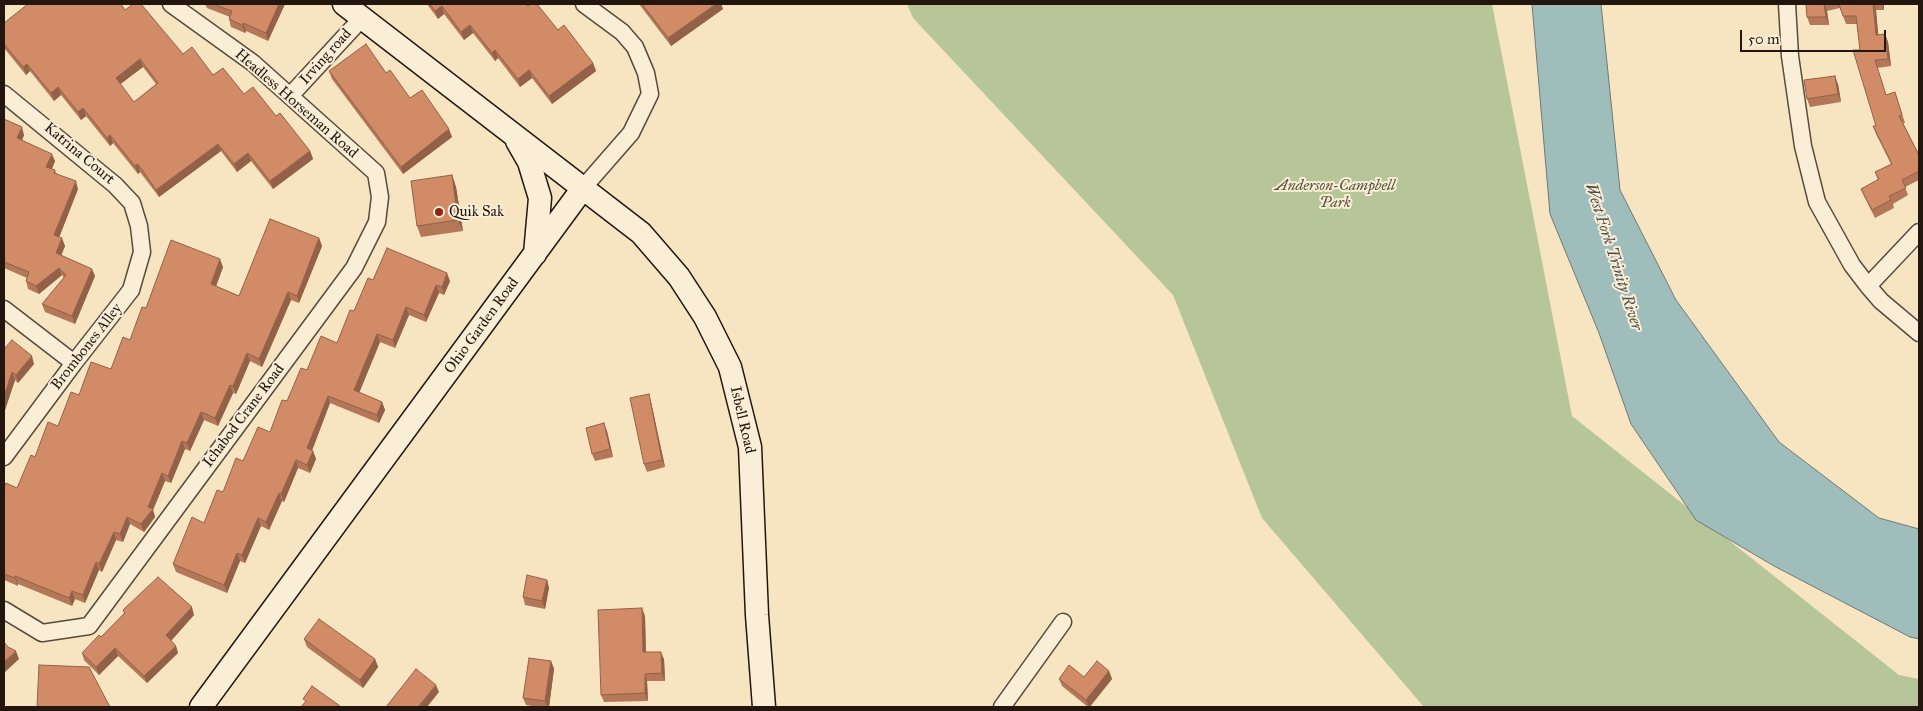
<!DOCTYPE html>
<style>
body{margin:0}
#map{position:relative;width:1923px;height:711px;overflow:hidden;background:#f7e5c1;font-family:"IM FELL Great Primer",serif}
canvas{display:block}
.frame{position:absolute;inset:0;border:5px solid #22160f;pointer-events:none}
.scale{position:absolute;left:1740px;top:30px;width:146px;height:22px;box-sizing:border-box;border:2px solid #22160f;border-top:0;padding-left:6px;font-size:15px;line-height:18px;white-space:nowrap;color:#22160f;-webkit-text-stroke:4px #faeed7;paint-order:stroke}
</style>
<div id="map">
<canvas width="1923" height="711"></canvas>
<div class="frame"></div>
<div class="scale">50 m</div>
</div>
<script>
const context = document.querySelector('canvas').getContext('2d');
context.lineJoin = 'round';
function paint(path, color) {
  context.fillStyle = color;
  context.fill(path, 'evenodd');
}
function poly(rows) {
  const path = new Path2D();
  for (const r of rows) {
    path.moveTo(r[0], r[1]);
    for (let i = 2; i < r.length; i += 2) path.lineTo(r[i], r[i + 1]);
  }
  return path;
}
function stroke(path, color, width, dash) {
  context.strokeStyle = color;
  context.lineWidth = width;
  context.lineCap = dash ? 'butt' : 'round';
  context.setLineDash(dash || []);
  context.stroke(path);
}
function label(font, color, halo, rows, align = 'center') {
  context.font = font + ' "IM FELL Great Primer",serif';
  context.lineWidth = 4;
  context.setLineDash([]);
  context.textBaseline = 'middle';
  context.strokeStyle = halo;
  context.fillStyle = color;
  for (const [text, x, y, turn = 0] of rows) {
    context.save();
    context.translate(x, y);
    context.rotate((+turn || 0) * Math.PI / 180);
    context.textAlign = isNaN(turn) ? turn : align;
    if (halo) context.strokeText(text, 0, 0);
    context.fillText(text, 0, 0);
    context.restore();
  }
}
const green = poly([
 [907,4,1492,4,1572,416,1899,675,1919,679,1919,707,1424,707,1262,518,1173,295,913,18]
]);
const water = poly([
 [1532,4,1601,4,1620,190,1676,300,1779,442,1879,518,1919,529,1919,639,1910,637,1774,566,1696,520,1631,424,1599,333,1550,214,1532,4]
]);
const street = poly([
 [1787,4,1790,56,1803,146,1817,202,1852,265,1868,286,1881,301,1919,333],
 [4,94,115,185,132,203,139,226,142,252,131,290,74,363,4,457],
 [290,96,362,18],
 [583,188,631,133,650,94,646,73,635,47,622,32,584,4],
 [1868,286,1919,232],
 [4,309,74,363],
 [4,610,42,633,89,626,354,268,377,222,380,197,376,173,253,63,171,4],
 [1002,707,1063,622]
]);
const secondary = poly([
 [344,4,641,233,679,277,705,317,730,367,750,447,757,615,764,707],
 [517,141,529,162,540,198,535,254],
 [201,707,583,188]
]);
const wall = poly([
 [205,4,285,4,268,41,246,31,245,33,231,27,229,19,230,17,207,8],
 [427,4,526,4,558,30,593,63,596,71,552,104,532,78,520,87,498,58,495,61,473,33,464,40,444,14,438,19],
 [639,4,721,4,723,9,671,46],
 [1806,4,1884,4,1884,10,1876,10,1878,35,1885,34,1888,42,1891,66,1877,68,1886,95,1895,92,1905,123,1903,123,1919,155,1919,180,1905,187,1908,195,1893,204,1894,208,1875,218,1864,196,1861,189,1878,180,1875,172,1891,164,1876,134,1873,126,1876,126,1860,50,1857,24,1846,24,1840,8,1827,11,1829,25,1810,25,1807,17],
 [125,10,183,54,213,75,244,94,276,116,310,151,313,159,273,189,251,161,237,172,221,151,159,197,140,172,138,174,113,143,110,146,86,116,81,120,61,95,54,101,30,71,26,75,4,48,4,23],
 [143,67,156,84,134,102,120,84],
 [329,71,410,98,452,137,403,174,332,79],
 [1838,84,1841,102,1810,107,1807,99],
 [4,119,24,135,22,140,55,161,52,169,55,170,56,173,78,189,59,237,65,246,61,255,95,276,75,324,45,312,42,304,64,278,62,275,39,294,28,289,26,281,27,278,4,268],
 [452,175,456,187,463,231,421,237,417,226],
 [319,238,322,246,299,303,291,300,262,367,250,361,236,394,233,393,218,426,204,420,190,451,185,449,171,483,165,481,153,510,155,517,144,532,130,524,123,542,116,540,102,572,99,570,85,603,75,599,72,606,18,584,18,586,4,580,4,488,17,488,35,457,79,395,111,369,130,340,146,308,223,267,216,286,239,296],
 [373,280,450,281,444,295,439,293,426,322,409,315,395,348,380,342,359,393,382,402,385,410,379,423,330,403,312,450,313,451,316,459,310,473,298,468,284,502,282,501,269,530,261,526,245,563,240,561,227,593,176,572,173,564,204,523,243,461,270,432,287,401,307,370,337,343],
 [4,349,34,364,18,383,15,380,4,413],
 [651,402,665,467,647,472,644,464],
 [607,431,613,457,595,461,592,454],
 [547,580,549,588,545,609,525,605,523,597],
 [123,610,194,615,171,641,176,646,178,653,147,683,118,656,99,675,84,660,82,653,101,637,124,613],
 [645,616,646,652,664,659,665,681,647,681,648,701,604,702,601,695],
 [304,639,375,659,378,667,363,688,307,647],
 [551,661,554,669,549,707,537,707,526,705,523,698],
 [1109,671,1112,679,1090,707,1088,707,1062,686,1059,679,1084,677]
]);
const shadedWall = poly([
 [279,4,285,4,268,41,266,33],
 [716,4,721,4,723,9,671,46,668,38],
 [1824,4,1827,11,1829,25,1826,17],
 [1874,4,1876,10,1879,43,1876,35],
 [1882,4,1884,4,1884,10],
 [442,6,444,14,438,19,435,11],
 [243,23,246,31,245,33,242,25],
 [470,25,473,33,464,40,461,32],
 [1885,34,1888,42,1891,66,1888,59],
 [495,50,498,58,495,61,492,53],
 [140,59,143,67,118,86,116,78],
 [593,63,596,71,552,104,549,96],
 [27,64,30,71,26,75,23,67],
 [529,70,532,78,520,87,518,79],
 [1835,76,1838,84,1841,102,1838,94],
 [58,87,61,95,54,101,51,93],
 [83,108,86,116,81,120,78,112],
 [22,127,24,135,20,146,17,138],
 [449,129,452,137,403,174,401,167],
 [110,135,113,143,110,146,107,138],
 [218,144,221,151,159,197,156,190],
 [310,151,313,159,273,189,270,181],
 [248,153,251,161,237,172,234,164],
 [52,154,55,161,49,175,46,167],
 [138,164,140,172,138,174,135,166],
 [452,175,456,187,463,231,458,220],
 [76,181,78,189,57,243,54,235],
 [62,238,65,246,59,261,56,253],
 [319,238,322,246,299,303,297,296],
 [220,259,223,267,214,292,211,284],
 [59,268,62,275,39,294,36,286],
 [92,269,95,276,75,324,72,316],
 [447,273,450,281,444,295,442,287],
 [436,285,439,293,426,322,424,315],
 [288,292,291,300,262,367,259,359],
 [406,307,409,315,395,348,393,340],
 [377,334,380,342,357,398,354,390],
 [247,353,250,361,236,394,233,386],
 [32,356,34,364,18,383,16,375],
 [12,372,15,380,4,413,4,397],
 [230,385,233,393,218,426,215,418],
 [649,394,651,402,665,467,662,460],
 [328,396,330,403,310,456,307,448],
 [382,402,385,410,379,423,377,415],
 [201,412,204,420,190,451,187,443],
 [604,423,607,431,613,457,610,449],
 [182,441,185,449,171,483,168,476],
 [313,451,316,459,310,473,307,465],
 [296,460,298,468,284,502,281,494],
 [162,473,165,481,153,510,155,517,144,532,141,524],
 [279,493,282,501,269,530,266,522],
 [127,517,130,524,123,542,120,534],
 [258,518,261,526,245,563,242,555],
 [114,532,116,540,102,572,99,564],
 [237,553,240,561,227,593,224,585],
 [96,562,99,570,85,603,83,595],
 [15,576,18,584,18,586,15,578],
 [547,580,549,588,545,609,542,601],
 [72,591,75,599,72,606,69,598],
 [192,607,194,615,169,643,166,635],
 [642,608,645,616,646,660,643,652],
 [176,646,178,653,147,683,144,676],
 [115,648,118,656,99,675,96,667],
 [16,651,19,659,4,673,4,662],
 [661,652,664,659,665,681,662,673],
 [375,659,378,667,363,688,360,680],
 [551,661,554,669,549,707,548,707,545,701],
 [1109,671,1112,679,1089,707,1086,700],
 [645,674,647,681,648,701,645,693],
 [436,685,439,692,427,707,418,707]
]);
const building = poly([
 [28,4,121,4,125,10,133,4,141,4,183,54,192,47,213,75,223,68,244,94,253,87,276,116,280,113,310,151,270,181,248,153,234,164,218,144,156,190,138,164,135,166,110,135,107,138,83,108,78,112,58,87,51,93,27,64,23,67,4,44,4,23,28,4],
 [140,59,158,83,134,102,116,78,140,59],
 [213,4,279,4,266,33,243,23,242,25,229,19,232,11,213,4],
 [430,4,526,4,528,6,530,4,537,4,558,30,564,25,593,63,549,96,529,70,518,79,495,50,492,53,470,25,461,32,442,6,435,11,430,4],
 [642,4,716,4,668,38,642,4],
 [1806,4,1824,4,1826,17,1807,17,1806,4],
 [1839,4,1873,4,1876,35,1885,34,1888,59,1875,60,1886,95,1895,92,1902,115,1899,116,1919,155,1919,171,1902,180,1906,188,1889,196,1891,200,1872,210,1861,189,1879,179,1875,172,1892,164,1873,126,1876,126,1853,50,1860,50,1856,16,1843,16,1839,4],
 [366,44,386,73,390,70,410,98,422,90,449,129,401,167,329,71,366,44],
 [1835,76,1838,94,1807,99,1804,80,1835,76],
 [4,119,22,127,17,138,52,154,46,167,55,170,54,173,76,181,54,235,62,238,56,253,92,269,72,316,42,304,66,275,59,268,36,286,26,281,29,272,4,262,4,119],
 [452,175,458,220,417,226,411,181,452,175],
 [270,219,319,238,297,296,288,292,259,359,247,353,233,386,230,385,215,418,201,412,187,443,182,441,168,476,162,473,148,507,153,509,141,524,127,517,120,534,114,532,99,564,96,562,83,595,72,591,69,598,15,576,15,578,4,574,4,488,6,483,17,488,31,455,35,457,48,422,58,426,71,392,79,395,91,362,111,369,123,337,130,340,142,307,146,308,171,240,220,259,211,284,239,296,270,219],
 [387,248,447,273,442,287,436,285,424,315,406,307,393,340,377,334,354,390,382,402,377,415,328,396,307,448,313,451,307,465,296,460,281,494,279,493,266,522,258,518,242,555,237,553,224,585,173,564,192,517,204,523,217,490,223,492,236,458,243,461,258,427,270,432,282,400,287,401,301,368,307,370,321,336,337,343,350,310,354,311,368,278,373,280,387,248],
 [12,340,32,356,16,375,12,372,4,397,4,349,12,340],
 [649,394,662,460,644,464,630,398,649,394],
 [604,423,610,449,592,454,586,428,604,423],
 [527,575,547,580,542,601,523,597,527,575],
 [158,577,192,607,166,635,176,646,144,676,115,648,96,667,82,653,99,635,101,637,125,613,123,610,158,577],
 [642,608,643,652,661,652,662,673,645,674,645,693,601,695,598,610,642,608],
 [319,619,375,659,360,680,304,639,319,619],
 [4,642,8,647,16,651,4,662,4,642],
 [529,658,551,661,545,701,523,698,529,658],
 [1097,661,1109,671,1086,700,1059,679,1069,665,1084,677,1097,661],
 [39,665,89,667,110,707,37,707,39,665],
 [416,669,436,685,418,707,386,707,416,669],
 [312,686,340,706,339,707,301,707,306,701,303,699,312,686]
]);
const markers = [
 [439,212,5,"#8f2418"]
];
const streetNames = [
 ["Irving road",326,57,-48],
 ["Headless Horseman Road",296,104,41],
 ["Katrina Court",79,154,40],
 ["Ohio Garden Road",482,326,-54],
 ["Brombones Alley",87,347,-52],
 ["Ichabod Crane Road",244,416,-53],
 ["Isbell Road",742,420,77]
];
const parkNames = [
 ["Anderson-Campbell",1335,186],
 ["Park",1335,203]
];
const poiNames = [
 ["Quik Sak",449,212]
];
const waterNames = [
 ["West Fork Trinity River",1613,257,72]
];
paint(green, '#b7c698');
paint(water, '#9fbdbb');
stroke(water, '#6d7a76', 1);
stroke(street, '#574a3c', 19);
stroke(secondary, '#22160f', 25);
stroke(street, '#faeed7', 16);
stroke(secondary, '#faeed7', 22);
paint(wall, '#b47859');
paint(shadedWall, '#926148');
paint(building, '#d18b67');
stroke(building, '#926148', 1);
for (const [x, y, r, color] of markers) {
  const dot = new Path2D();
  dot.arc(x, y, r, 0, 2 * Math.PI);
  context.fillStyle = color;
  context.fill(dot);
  stroke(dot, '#faeed7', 2);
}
label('15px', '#22160f', '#faeed7', streetNames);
label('italic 15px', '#56543f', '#faeed7', parkNames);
label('15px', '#22160f', '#faeed7', poiNames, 'left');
label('italic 16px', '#4e504b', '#faeed7', waterNames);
</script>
